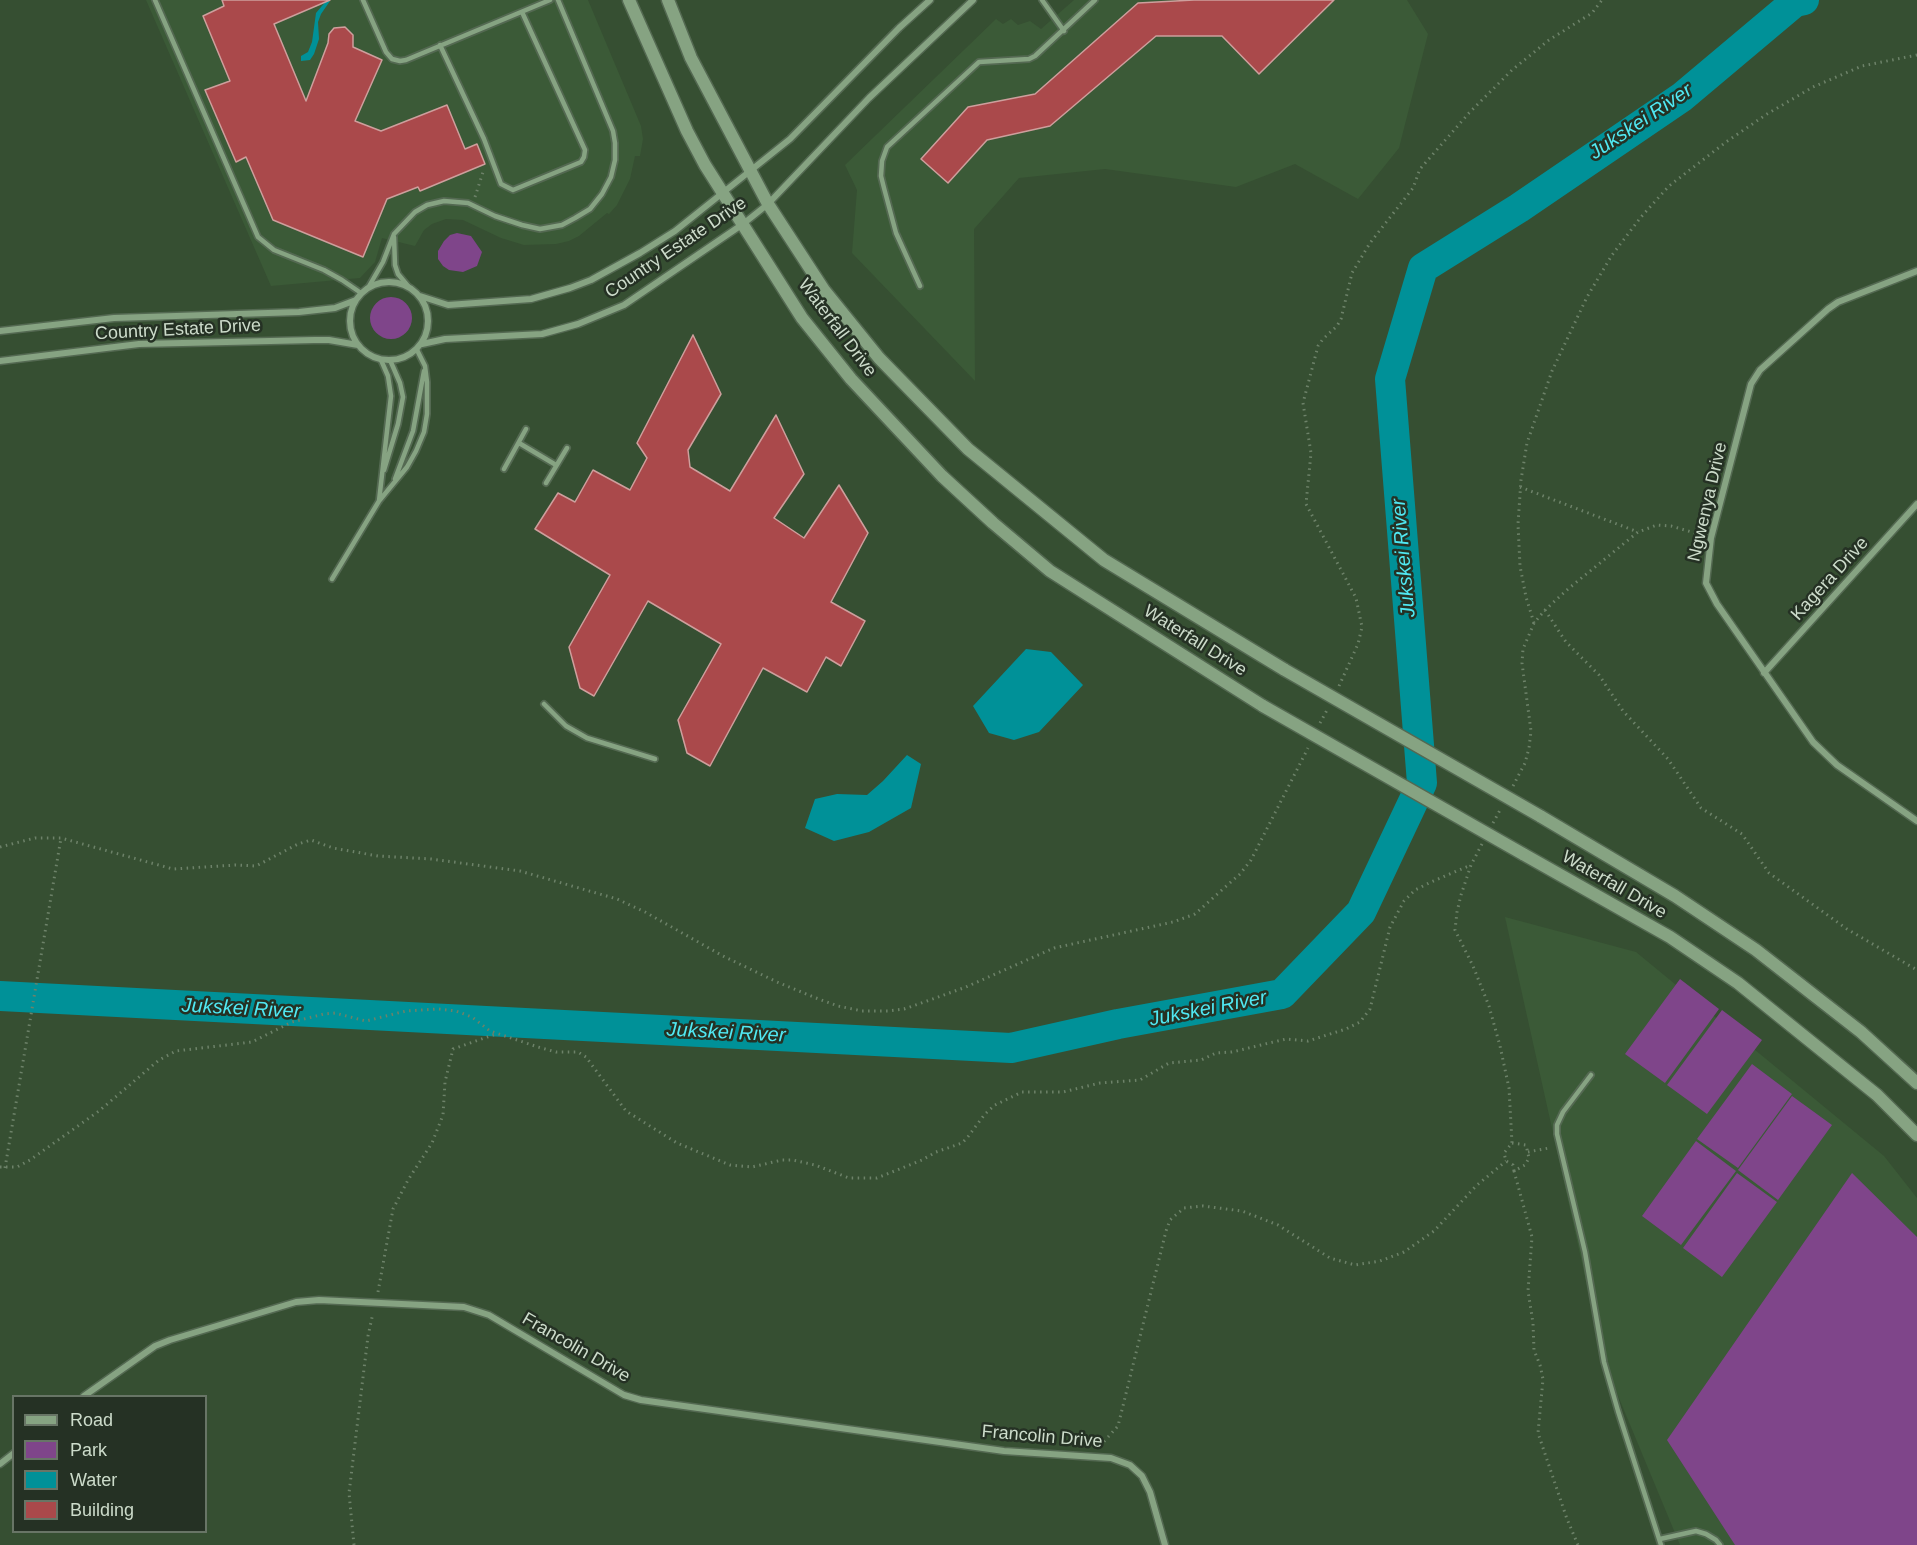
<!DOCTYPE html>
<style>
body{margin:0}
#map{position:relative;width:1917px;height:1545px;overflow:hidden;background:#364f32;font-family:Helvetica,sans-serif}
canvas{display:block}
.legend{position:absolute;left:12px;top:1395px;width:195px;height:138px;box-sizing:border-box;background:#253124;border:2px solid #687566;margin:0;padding:8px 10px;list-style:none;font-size:18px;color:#ccdbca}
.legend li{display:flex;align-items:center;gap:12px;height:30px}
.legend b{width:30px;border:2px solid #687566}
</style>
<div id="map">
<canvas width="1917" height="1545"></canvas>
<ul class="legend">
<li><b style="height:8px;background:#86a382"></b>Road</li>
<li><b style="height:16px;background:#7f458a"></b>Park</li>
<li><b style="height:16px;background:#009198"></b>Water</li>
<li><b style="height:16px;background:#aa494b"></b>Building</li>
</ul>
</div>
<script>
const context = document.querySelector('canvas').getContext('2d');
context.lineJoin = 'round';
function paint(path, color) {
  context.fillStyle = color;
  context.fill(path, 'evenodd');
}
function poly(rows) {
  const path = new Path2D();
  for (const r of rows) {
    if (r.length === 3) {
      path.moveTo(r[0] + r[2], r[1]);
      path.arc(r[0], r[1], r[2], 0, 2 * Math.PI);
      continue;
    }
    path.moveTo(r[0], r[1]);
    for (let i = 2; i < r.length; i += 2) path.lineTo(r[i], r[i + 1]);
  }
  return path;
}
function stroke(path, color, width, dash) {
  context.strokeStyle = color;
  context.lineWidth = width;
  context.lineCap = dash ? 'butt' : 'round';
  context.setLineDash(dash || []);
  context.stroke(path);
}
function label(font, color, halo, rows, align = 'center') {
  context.font = font + ' Helvetica,sans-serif';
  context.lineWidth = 5;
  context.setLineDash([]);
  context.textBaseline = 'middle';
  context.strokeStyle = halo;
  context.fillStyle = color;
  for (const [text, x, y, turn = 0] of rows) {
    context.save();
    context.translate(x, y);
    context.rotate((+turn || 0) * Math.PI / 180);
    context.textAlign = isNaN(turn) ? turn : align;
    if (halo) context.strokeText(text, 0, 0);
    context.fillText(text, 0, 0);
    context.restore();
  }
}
const built = poly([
 [146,0,588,0,641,126,643,139,640,156,635,156,630,179,617,205,609,214,607,213,579,236,569,241,556,244,524,245,501,238,463,220,446,219,432,224,424,230,415,246,382,238,375,262,360,278,271,286],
 [1074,0,1407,0,1428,34,1399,148,1358,199,1295,164,1236,187,1105,169,1019,178,974,229,975,381,852,253,857,190,845,165,996,19,1003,24,1011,19,1018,25,1030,21,1041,29],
 [1505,917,1636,952,1884,1156,1917,1198,1917,1545,1680,1545,1604,1362]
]);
const green = poly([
 [457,233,471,236,482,252,477,266,463,272,449,270,443,266,438,259,438,251,444,241,450,235],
 [391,318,21],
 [1680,979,1719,1009,1665,1083,1625,1054],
 [1722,1010,1762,1040,1707,1114,1667,1085],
 [1752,1064,1792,1094,1738,1168,1697,1139],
 [1792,1096,1832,1125,1778,1200,1738,1170],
 [1696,1141,1736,1171,1681,1245,1642,1216],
 [1737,1173,1777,1202,1722,1277,1683,1248],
 [1852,1173,1917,1237,1917,1545,1735,1545,1667,1440]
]);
const water = poly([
 [327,0,330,1,321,14,318,22,319,39,314,54,310,60,301,61,301,56,308,52,312,42,316,13],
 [1026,649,1051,652,1083,685,1039,732,1014,740,989,733,973,706],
 [907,755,921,764,911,808,869,832,834,841,805,828,815,799,837,794,867,795,883,781]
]);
const river = poly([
 [0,996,1011,1048,1118,1024,1282,994,1361,912,1422,783,1390,379,1423,268,1519,208,1682,97,1795,2,1804,0]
]);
const building = poly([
 [222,0,330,0,274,24,306,101,328,43,329,34,334,28,345,27,353,35,353,47,382,60,355,121,381,131,447,105,465,149,477,144,485,164,420,191,418,187,387,199,363,257,273,220,246,157,236,162,205,90,230,81,203,16,224,6,222,0],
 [1194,0,1334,0,1259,74,1222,36,1156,36,1050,126,987,140,948,183,921,159,968,107,1035,94,1138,3,1194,0],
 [693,335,721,394,688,450,690,467,730,491,776,415,804,474,774,518,804,538,839,485,868,533,831,602,865,621,841,666,826,657,807,692,763,668,710,766,687,753,678,720,721,644,648,601,594,696,580,688,569,647,610,575,535,529,558,493,575,502,593,470,630,490,647,458,637,443,693,335]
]);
const path = poly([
 [475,197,484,169],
 [1520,487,1638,532],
 [1545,610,1566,642,1599,675,1623,711,1668,759,1701,808,1742,834,1769,873,1847,929,1917,970],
 [1534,623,1526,597,1520,566,1518,524,1521,480,1527,443,1552,371,1587,297,1612,255,1641,217,1669,186,1726,142,1767,114,1813,87,1862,66,1917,55],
 [1339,686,1358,644,1362,627,1356,598,1306,504,1311,453,1303,403,1318,346,1323,339,1337,326,1341,319,1352,273,1370,243,1413,188,1420,169,1469,113,1512,70,1549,40,1592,13,1602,0],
 [1320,723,1327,710],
 [1513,786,1525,763,1529,748,1531,731,1522,663,1523,649,1534,623,1545,610,1568,589,1638,532,1657,525,1671,526,1702,535],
 [1493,823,1500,810],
 [1482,844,1471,865,1461,895,1457,912,1455,930,1473,966,1489,1006,1500,1046,1509,1088,1512,1143],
 [0,847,35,838,61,838,173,869,236,865,256,866,298,844,311,840,333,848,378,856,431,859,520,871,617,899,645,912,723,956,777,982,816,998,838,1006,862,1011,888,1011,904,1009,927,1001,966,987,1054,948,1173,922,1195,914,1240,874,1251,860,1308,748],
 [1512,1143,1526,1145,1529,1158,1525,1165,1514,1171,1513,1165,1506,1161,1504,1153,1512,1143],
 [1528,1152,1549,1148],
 [0,1167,17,1167,30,1160,99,1111,159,1060,176,1051,252,1042,292,1022,324,1014,335,1013,366,1021,406,1011,438,1009,456,1011,472,1017,490,1031,538,1047,556,1052,578,1052,586,1057,626,1111,677,1143,730,1165,752,1167,782,1160,793,1160,815,1165,849,1178,877,1178,922,1160,936,1152,962,1143,967,1138,985,1114,995,1105,1022,1092,1063,1092,1100,1083,1140,1080,1169,1063,1201,1060,1216,1053,1232,1052,1286,1039,1308,1041,1346,1029,1360,1022,1370,1009,1390,927,1404,901,1415,890,1431,882,1471,865],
 [5,1168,61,838],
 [1514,1171,1532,1237,1528,1291,1533,1323,1534,1350,1540,1365,1543,1379,1538,1433,1567,1519,1578,1545],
 [378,1292,393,1209,408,1180,432,1143,443,1115,445,1082,453,1049,496,1034],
 [1100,1446,1118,1426,1166,1231,1170,1220,1184,1208,1203,1206,1242,1211,1278,1225,1330,1258,1355,1265,1380,1261,1404,1252,1434,1231,1476,1186,1506,1161],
 [354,1545,349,1493,368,1336,373,1313]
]);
const lane = poly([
 [155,0,258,237,274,250,324,270,342,280,361,293],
 [363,0,386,52,392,59,400,61,406,60,550,0],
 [1042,0,1064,31],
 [440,45,484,139,501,184,513,190,581,162,584,157,585,150,522,12],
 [394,237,395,265,398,274,408,286],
 [920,286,896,233,884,188,881,176,882,161,887,147,979,62,1029,59,1035,56,1095,0],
 [368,288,383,262,394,234,415,212,427,205,444,201,468,203,495,216,522,225,540,229,562,225,575,218,590,209,602,194,611,177,615,160,615,143,613,131,558,0],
 [519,443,556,465],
 [504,469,526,429],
 [384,470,398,424,403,397,400,383,390,360],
 [395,479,413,431,424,371],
 [546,483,567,448],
 [379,501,391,396,388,376,381,360],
 [332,579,379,501,407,467,416,451,424,432,427,414,427,382,425,366,417,350],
 [544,704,566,726,587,738,655,759],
 [1591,1075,1563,1112,1557,1125,1557,1134,1585,1252,1604,1362,1618,1411,1661,1545],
 [1660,1539,1696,1531,1706,1534,1716,1540,1720,1545]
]);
const street = poly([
 [1917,271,1838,302,1828,309,1760,370,1751,384,1711,538,1706,583,1717,604,1813,742,1837,765,1917,821],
 [389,321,39],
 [420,296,448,305,531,299,570,288,591,280,640,253,675,231,790,139,899,28,930,0],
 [0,331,114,318,299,312,335,308,356,300],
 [422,344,445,339,542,334,578,324,624,305,743,224,768,204,869,98,973,0],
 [0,361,139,344,314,340,329,340,358,345],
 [1764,673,1917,504],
 [84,1396,155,1346,170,1340,296,1302,319,1300,464,1307,489,1315,624,1395,641,1400,1004,1451,1111,1458,1130,1465,1142,1476,1150,1492,1165,1545],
 [0,1464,14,1453]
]);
const secondary = poly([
 [629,0,687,131,705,165,802,318,851,379,942,476,993,523,1050,571,1263,706],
 [668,0,691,58,768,204,824,290,879,358,968,449,1104,560,1285,670],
 [1540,816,1675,896,1756,950,1861,1032,1917,1083],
 [1523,854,1670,937,1738,983,1877,1095,1917,1135]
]);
const secondaryBridge = poly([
 [1285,670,1540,816],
 [1263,706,1523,854]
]);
const streetNames = [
 ["Country Estate Drive",676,248,-34],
 ["Waterfall Drive",837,328,53],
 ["Country Estate Drive",178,330,-3],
 ["Ngwenya Drive",1708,502,-77],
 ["Kagera Drive",1830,579,-48],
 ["Waterfall Drive",1195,641,32],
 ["Waterfall Drive",1614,885,30],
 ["Francolin Drive",576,1348,30],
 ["Francolin Drive",1042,1437,5]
];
const waterNames = [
 ["Jukskei River",1641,122,-34],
 ["Jukskei River",1404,558,-95],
 ["Jukskei River",241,1009,3],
 ["Jukskei River",1208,1009,-11],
 ["Jukskei River",726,1033,3]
];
paint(built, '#3b5a37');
paint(green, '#7f458a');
paint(water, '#009198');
stroke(river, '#009198', 30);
paint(building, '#aa494b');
stroke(building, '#ce9f9d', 1.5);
stroke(lane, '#546952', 8);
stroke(street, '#546952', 9);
stroke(secondary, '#546952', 15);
stroke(path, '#6d8269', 3, [1.5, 4.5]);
stroke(lane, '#86a382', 4.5);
stroke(street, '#86a382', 6);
stroke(secondary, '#86a382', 12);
stroke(secondaryBridge, '#546952', 15, []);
stroke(secondaryBridge, '#86a382', 12);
label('18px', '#ccdbca', '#253124', streetNames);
label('italic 20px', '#50e8f2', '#253124', waterNames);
</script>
